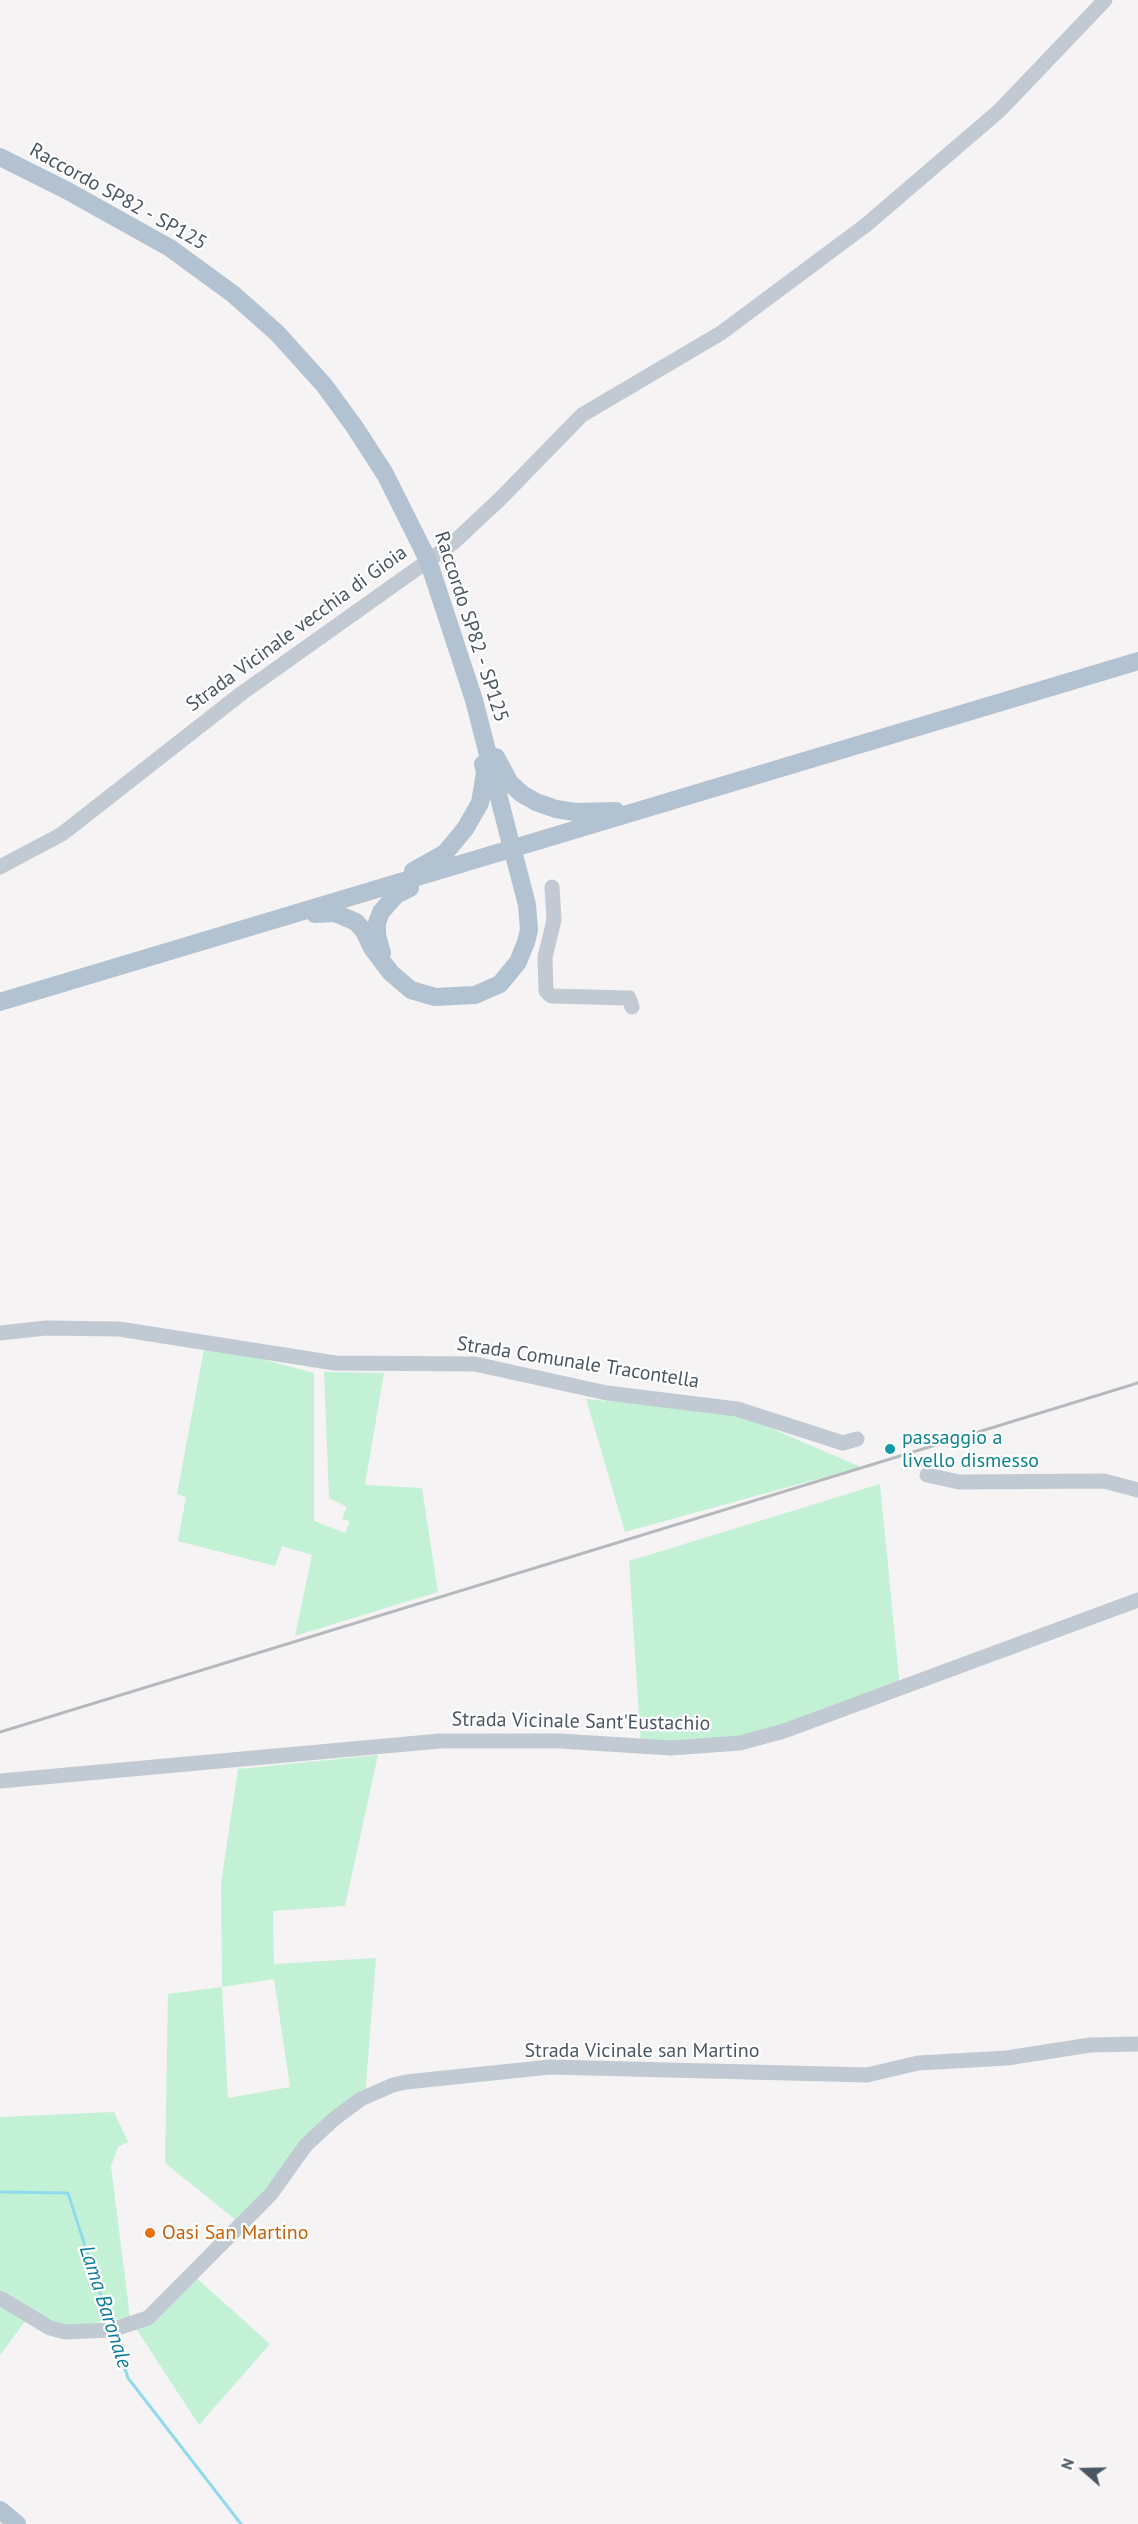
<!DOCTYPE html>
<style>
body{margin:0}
#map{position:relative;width:1138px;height:2524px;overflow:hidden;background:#f5f3f3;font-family:"PT Sans",sans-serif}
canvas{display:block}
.north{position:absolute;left:1054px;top:2440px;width:60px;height:60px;-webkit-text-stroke:4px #fff;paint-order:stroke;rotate:290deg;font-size:16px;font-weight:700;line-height:24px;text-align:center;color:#4a5661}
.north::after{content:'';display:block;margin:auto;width:21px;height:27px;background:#4a5661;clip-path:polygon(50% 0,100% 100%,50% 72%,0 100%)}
</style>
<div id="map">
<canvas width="1138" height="2524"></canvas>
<div class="north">N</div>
</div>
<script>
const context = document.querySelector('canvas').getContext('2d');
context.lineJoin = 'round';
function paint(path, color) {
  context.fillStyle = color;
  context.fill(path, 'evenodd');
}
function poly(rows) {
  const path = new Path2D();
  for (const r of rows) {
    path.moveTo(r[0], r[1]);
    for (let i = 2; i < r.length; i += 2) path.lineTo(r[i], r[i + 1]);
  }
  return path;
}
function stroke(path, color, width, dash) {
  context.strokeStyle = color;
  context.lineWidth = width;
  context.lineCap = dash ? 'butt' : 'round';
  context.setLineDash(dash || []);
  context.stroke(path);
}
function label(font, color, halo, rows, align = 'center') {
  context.font = font + ' "PT Sans",sans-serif';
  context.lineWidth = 4.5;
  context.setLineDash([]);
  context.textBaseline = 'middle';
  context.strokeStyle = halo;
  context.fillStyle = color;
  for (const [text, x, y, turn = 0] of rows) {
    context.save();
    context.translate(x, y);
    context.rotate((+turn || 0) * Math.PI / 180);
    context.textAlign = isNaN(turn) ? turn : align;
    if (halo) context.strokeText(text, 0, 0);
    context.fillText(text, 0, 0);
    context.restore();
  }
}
const green = poly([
 [205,1344,314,1373,314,1521,345,1533,350,1521,342,1519,347,1507,329,1498,324,1372,384,1373,365,1485,422,1488,438,1592,295,1636,312,1555,282,1546,275,1566,178,1541,186,1497,177,1494],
 [586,1399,735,1413,861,1467,625,1532],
 [880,1484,900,1688,727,1745,641,1746,629,1561],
 [378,1755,345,1906,273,1911,274,1964,376,1958,365,2097,300,2149,237,2221,165,2163,168,1994,222,1987,221,1884,238,1769],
 [274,1979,290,2087,228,2098,222,1987],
 [114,2112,128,2142,118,2147,111,2166,130,2317,56,2330,30,2315,0,2355,0,2117],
 [193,2275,270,2344,199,2425,133,2324]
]);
const stream = poly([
 [0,2192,68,2193,110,2324],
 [113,2333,128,2378,241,2524]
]);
const minor = poly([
 [0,867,62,834,242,693,453,543,500,499,582,415,721,333,866,225,999,111,1105,0],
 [552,887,554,920,545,957,546,991,551,996,629,998,632,1007],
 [0,1333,46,1328,119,1329,335,1363,475,1364,607,1393,737,1409,843,1443,857,1439],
 [927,1475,959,1482,1104,1481,1138,1490],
 [0,1781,440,1741,560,1741,671,1748,740,1743,784,1731,1138,1600],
 [0,2298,50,2328,65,2332,111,2330,148,2318,271,2194,306,2145,334,2119,361,2099,393,2085,406,2082,550,2067,867,2075,918,2063,1007,2058,1090,2045,1138,2044]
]);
const major = poly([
 [0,157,66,190,170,248,233,294,277,333,324,385,354,426,385,474,424,552],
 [431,569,474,700,508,833],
 [496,757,510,783,522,794,536,802,556,809,575,812,616,811],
 [413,871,445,853,465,829,480,803,485,773,483,764],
 [315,914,335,913,356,922,364,931,372,948,391,973,411,990,435,997,475,995,500,984,518,962,526,942,529,930,527,905,517,866],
 [382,953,377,935,377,923,381,912,396,895,410,888],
 [0,1002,1138,661],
 [0,2510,17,2524]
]);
const rail = poly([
 [0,1732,1138,1383]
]);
const majorBridge = poly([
 [424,552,431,569],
 [508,833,517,866]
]);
const markers = [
 [890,1449,6,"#0f9aa8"],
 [150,2233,6,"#e8710a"]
];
const streetNames = [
 ["Raccordo SP82 - SP125",118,197,29],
 ["Raccordo SP82 - SP125",471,627,72],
 ["Strada Vicinale vecchia di Gioia",297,629,-36],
 ["Strada Comunale Tracontella",578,1363,9],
 ["Strada Vicinale Sant'Eustachio",581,1722,1],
 ["Strada Vicinale san Martino",642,2051]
];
const cultureNames = [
 ["passaggio a",902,1438],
 ["livello dismesso",902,1461]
];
const foodNames = [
 ["Oasi San Martino",162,2233]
];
const waterNames = [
 ["Lama Baronale",105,2307,72]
];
paint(green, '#c3f1d5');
stroke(stream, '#90daee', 3);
stroke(minor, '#c1cad2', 15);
stroke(major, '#b3c2d1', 18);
stroke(rail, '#b5b8bd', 3);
stroke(majorBridge, '#b3c2d1', 18);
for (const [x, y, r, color] of markers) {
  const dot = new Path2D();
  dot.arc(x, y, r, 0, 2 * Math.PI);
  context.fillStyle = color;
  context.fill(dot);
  stroke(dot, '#fff', 2);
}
label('20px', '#4a5661', '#fff', streetNames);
label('20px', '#0d838f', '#fff', cultureNames, 'left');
label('20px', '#c56008', '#fff', foodNames, 'left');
label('italic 21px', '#0c7c9b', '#fff', waterNames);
</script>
